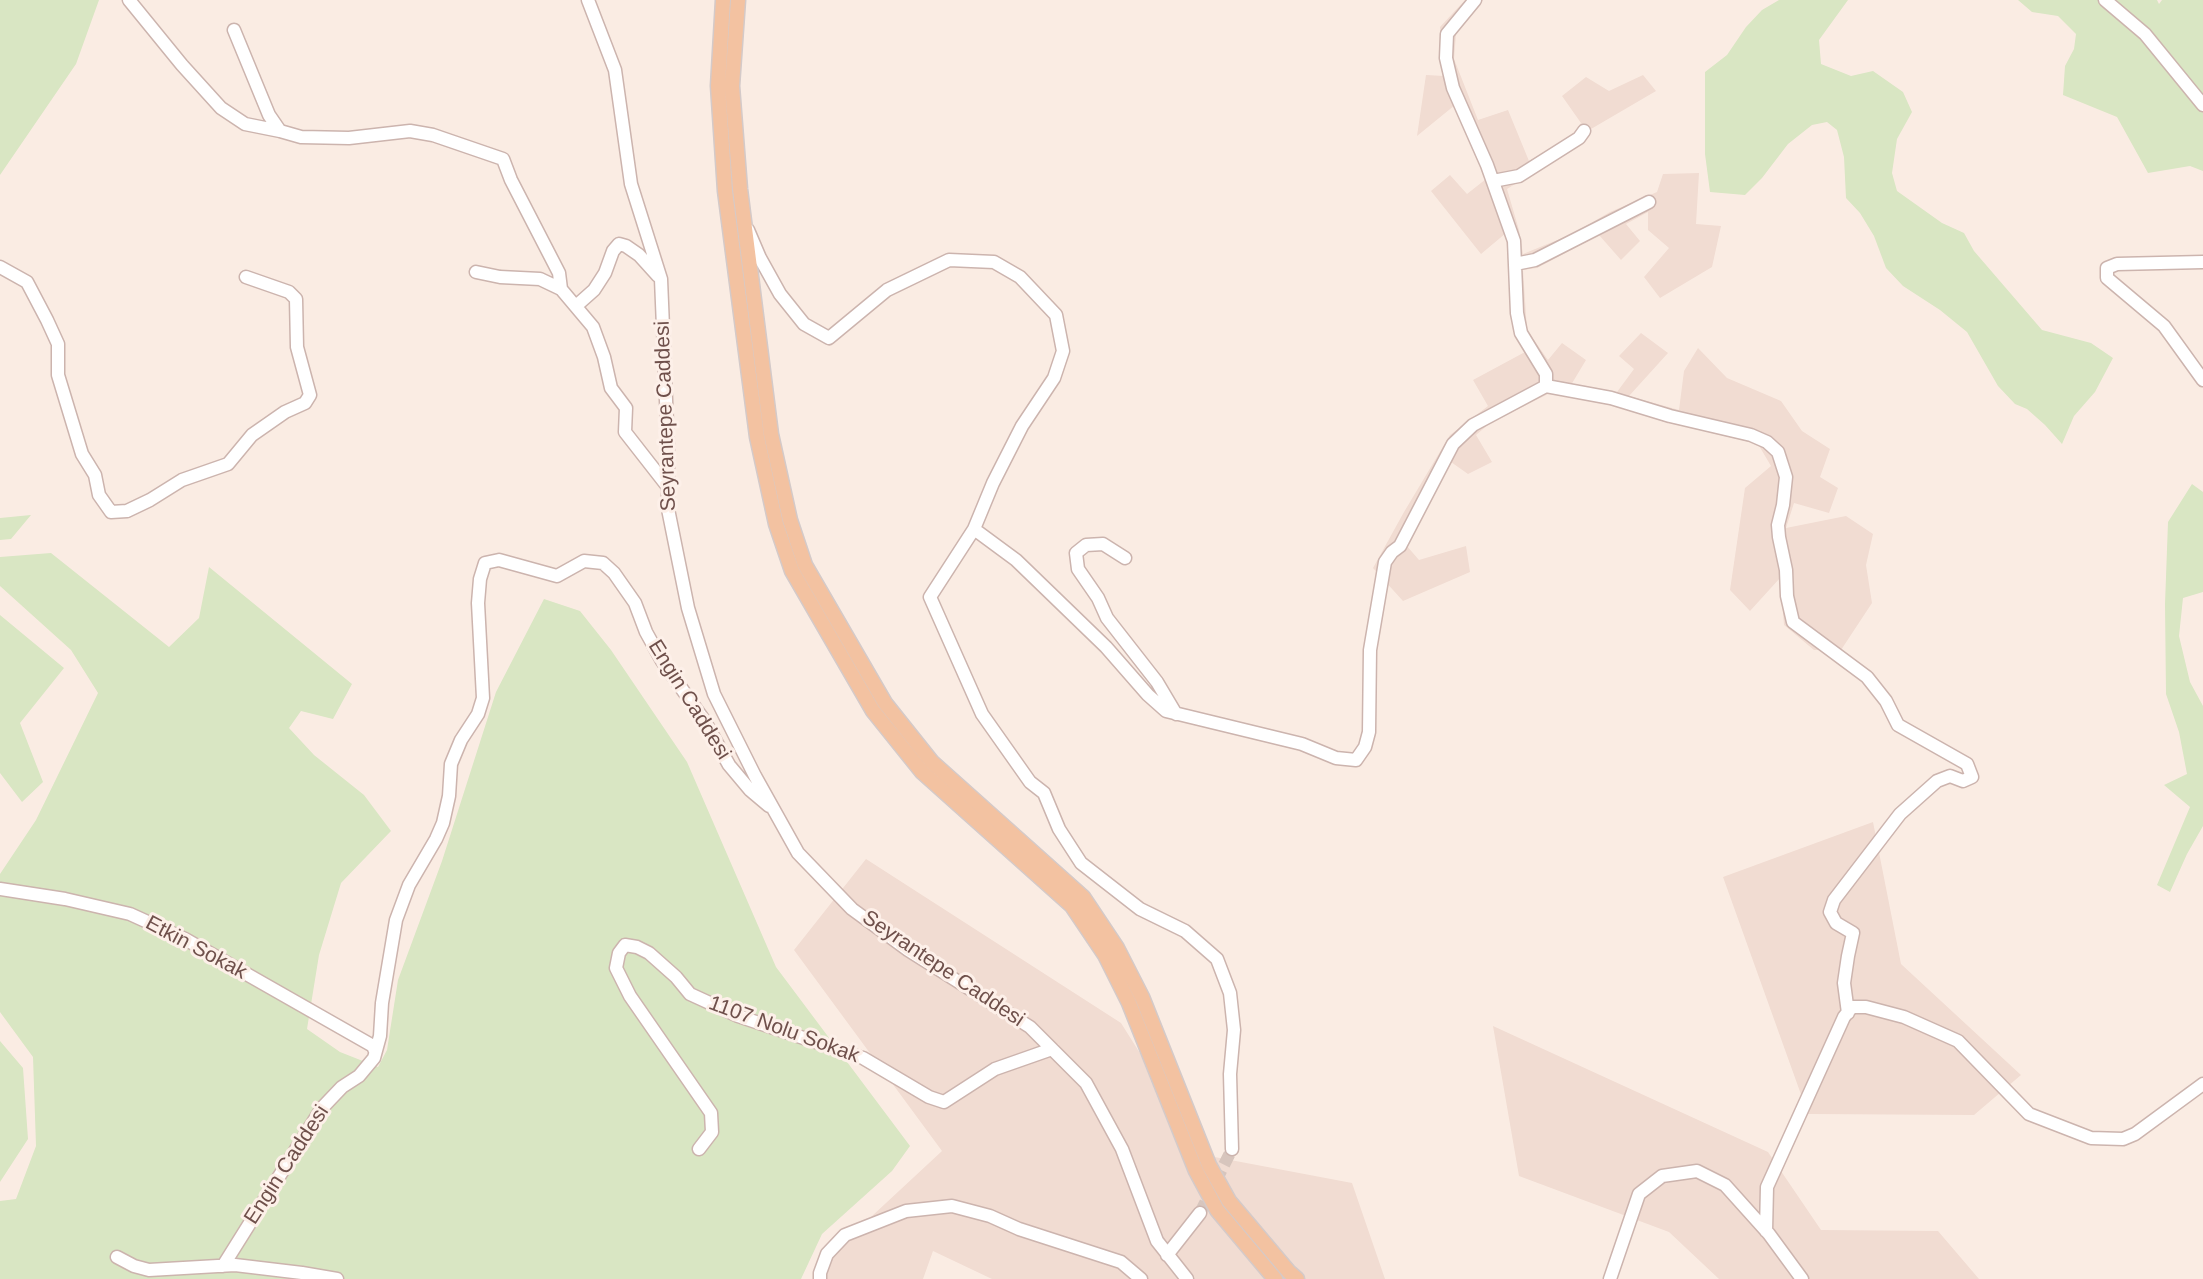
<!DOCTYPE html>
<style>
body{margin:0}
canvas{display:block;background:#faece3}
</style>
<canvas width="2203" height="1279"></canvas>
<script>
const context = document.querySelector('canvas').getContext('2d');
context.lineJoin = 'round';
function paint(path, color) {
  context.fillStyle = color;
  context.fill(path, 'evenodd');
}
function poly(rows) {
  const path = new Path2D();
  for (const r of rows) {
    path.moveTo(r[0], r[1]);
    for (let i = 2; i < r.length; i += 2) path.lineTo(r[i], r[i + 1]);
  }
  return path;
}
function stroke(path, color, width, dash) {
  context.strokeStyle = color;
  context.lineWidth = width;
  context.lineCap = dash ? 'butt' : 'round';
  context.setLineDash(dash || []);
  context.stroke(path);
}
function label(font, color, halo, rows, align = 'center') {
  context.font = font + ' Arial,sans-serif';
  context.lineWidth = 6;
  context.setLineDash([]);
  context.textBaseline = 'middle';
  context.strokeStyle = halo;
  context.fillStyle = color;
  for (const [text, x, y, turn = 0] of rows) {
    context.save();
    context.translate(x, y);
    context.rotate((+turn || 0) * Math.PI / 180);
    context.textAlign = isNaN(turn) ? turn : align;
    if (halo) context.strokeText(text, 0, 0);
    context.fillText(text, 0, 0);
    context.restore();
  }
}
const residential = poly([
 [1465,0,1483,0,1456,34,1454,59,1478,120,1508,110,1529,161,1572,135,1581,123,1562,96,1586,77,1609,91,1643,75,1656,91,1591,129,1583,142,1507,189,1519,230,1523,254,1572,234,1610,212,1657,192,1663,174,1699,173,1696,224,1721,226,1712,267,1660,298,1644,277,1669,248,1648,230,1648,212,1626,224,1640,241,1621,260,1599,235,1537,268,1523,270,1527,330,1548,360,1562,343,1586,360,1571,385,1617,392,1634,369,1619,356,1641,333,1668,353,1629,396,1679,410,1684,371,1698,348,1727,378,1781,401,1802,431,1830,449,1820,477,1838,488,1829,513,1794,503,1786,528,1846,516,1873,534,1866,565,1872,603,1841,650,1814,650,1784,625,1780,578,1750,611,1730,590,1745,488,1771,466,1758,444,1675,424,1611,402,1552,392,1489,424,1476,435,1492,462,1468,474,1451,462,1406,545,1419,560,1466,546,1470,572,1403,601,1373,568,1404,512,1450,435,1488,406,1473,380,1525,352,1513,331,1506,233,1481,254,1431,191,1450,175,1467,194,1486,179,1455,105,1417,136,1426,75,1444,76,1440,27],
 [1873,822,1901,964,2021,1075,1974,1115,1808,1114,1723,877],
 [866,859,1121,1023,1204,1155,1352,1183,1385,1279,992,1279,933,1251,923,1279,815,1279,816,1268,942,1151,794,950],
 [1493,1026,1768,1152,1821,1230,1938,1231,1979,1279,1719,1279,1669,1232,1519,1176]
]);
const green = poly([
 [0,0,99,0,76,64,0,175],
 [1779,0,1848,0,1819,40,1821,64,1851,76,1873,71,1903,92,1912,112,1897,139,1892,173,1897,191,1942,223,1964,233,1974,251,2042,330,2091,343,2113,358,2095,392,2074,416,2062,444,2045,425,2027,409,2015,404,1998,386,1967,332,1940,310,1903,286,1886,268,1874,236,1860,213,1846,198,1844,157,1837,130,1827,122,1812,125,1788,144,1762,178,1745,195,1710,192,1705,154,1705,72,1727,55,1746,27,1762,10],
 [2018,0,2157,0,2159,4,2162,0,2203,0,2203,171,2190,166,2148,173,2117,117,2063,95,2065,66,2074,49,2076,34,2058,16,2032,12],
 [2192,484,2203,492,2203,592,2183,598,2179,636,2190,682,2203,706,2203,826,2187,854,2170,892,2157,885,2190,807,2164,785,2187,774,2179,732,2166,694,2165,604,2168,522],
 [31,515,11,539,0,540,0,518],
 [51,553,169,647,199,618,209,567,352,684,333,719,301,711,289,728,314,755,364,795,391,831,341,883,319,955,307,1029,340,1052,378,1067,387,1050,398,980,442,861,496,692,544,599,580,611,611,650,687,762,776,967,910,1146,892,1171,822,1234,801,1279,0,1279,0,1201,16,1199,36,1146,33,1057,0,1012,0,874,36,820,98,693,71,650,0,586,0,557],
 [0,615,64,668,20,723,43,782,22,802,0,773],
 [0,1041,23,1068,28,1139,0,1182]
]);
const minorTunnel = poly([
 [1200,1213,1232,1149]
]);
const minor = poly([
 [129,0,182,65,221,108,245,124,280,131,301,137,349,138,410,131,433,135,503,159,511,180,559,273,561,289],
 [588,0,615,70,631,184,661,279,668,448,668,509,688,608,714,694,755,776,798,853,852,909,908,950,1030,1027,1086,1083,1122,1149,1157,1241,1187,1279],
 [2105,0,2145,34,2203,105],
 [234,30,269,115,280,131],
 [1493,181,1519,176,1579,138,1584,131],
 [748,230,760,258,780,294,804,324,829,338,887,290,949,260,994,262,1020,277,1056,315,1063,351,1054,378,1022,426,993,483,974,529,930,597,982,714,1030,782,1044,793,1059,829,1081,863,1140,909,1185,931,1217,959,1230,993,1234,1030,1230,1074,1232,1149],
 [2203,262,2117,264,2107,268,2107,278,2164,326,2203,380],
 [1515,264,1535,260,1649,202],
 [0,267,27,282,47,320,58,344,58,375,82,454,95,475,99,495,111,512,127,511,150,500,182,480,228,464,252,435,285,412,305,403,310,395,297,347,296,299,289,292,246,277],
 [476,272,500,277,540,279,561,289,593,327,604,357,611,388,626,408,625,432,668,487],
 [576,306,594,290,605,273,613,251,619,244,626,246,639,255,658,276],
 [1546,386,1611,398,1670,416,1751,435,1767,442,1778,452,1786,477,1783,505,1778,525,1779,537,1786,570,1787,596,1793,622,1867,677,1886,701,1898,725,1967,764,1972,777,1963,781,1950,776,1937,781,1900,814,1834,900,1830,912,1836,923,1853,933,1848,956,1844,983,1848,1013],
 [974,529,1016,560,1106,647,1148,695,1166,711,1302,744,1336,758,1356,760,1365,747,1369,732,1370,650,1385,562,1392,552,1400,546,1453,444,1473,425,1546,386,1546,374,1521,333,1517,313,1514,241,1487,165,1453,88,1446,58,1447,34,1475,0],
 [1125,558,1103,544,1086,545,1076,553,1078,569,1098,598,1107,618,1157,682,1176,714],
 [0,889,65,899,130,914,185,939,373,1046,375,1051],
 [699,1149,712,1132,711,1113,630,996,616,968,619,953,625,945,637,947,649,953,676,977,690,994,738,1016,863,1058,929,1097,944,1102,995,1069,1052,1049],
 [1766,1231,1767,1187,1844,1017,1852,1007,1866,1007,1904,1017,1958,1041,2029,1114,2091,1138,2123,1139,2135,1134,2203,1084],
 [1167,1255,1200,1213],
 [117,1257,134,1266,149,1270,235,1265,302,1273,337,1279],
 [223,1266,322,1108,342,1087,359,1076,374,1058,380,1036,382,1003,396,920,409,885,436,839,443,823,449,796,451,764,461,740,478,714,483,698,478,603,480,579,485,563,499,560,557,576,584,561,603,563,614,573,635,603,646,632,662,661,704,720,729,765,750,790,769,806],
 [820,1279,820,1273,827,1254,845,1235,906,1211,952,1206,990,1216,1019,1229,1121,1262,1141,1279],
 [1610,1279,1639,1194,1662,1176,1697,1171,1725,1185,1769,1234,1802,1279]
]);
const major = poly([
 [723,0,718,86,725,191,757,437,776,524,792,571,873,711,922,772,1072,906,1105,955,1129,1003,1196,1171,1217,1210,1275,1279],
 [738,0,732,86,740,189,771,434,790,520,805,565,885,703,932,762,1083,897,1117,948,1142,997,1209,1165,1229,1201,1289,1272,1297,1279]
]);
const streetNames = [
 ["Seyrantepe Caddesi",666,416,-92],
 ["Engin Caddesi",689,700,58],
 ["Etkin Sokak",196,948,28],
 ["Seyrantepe Caddesi",943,969,34],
 ["1107 Nolu Sokak",784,1030,20],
 ["Engin Caddesi",287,1165,-57]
];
paint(residential, '#f1dcd2');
paint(green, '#d9e6c3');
stroke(minorTunnel, '#d7c5bd', 12, [12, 6]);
stroke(minor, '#ccb4ae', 15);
stroke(major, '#d4cac9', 17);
stroke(minor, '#fff', 12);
stroke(major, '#f3c2a1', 14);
label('21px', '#6f504b', '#fdf0e9', streetNames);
</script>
